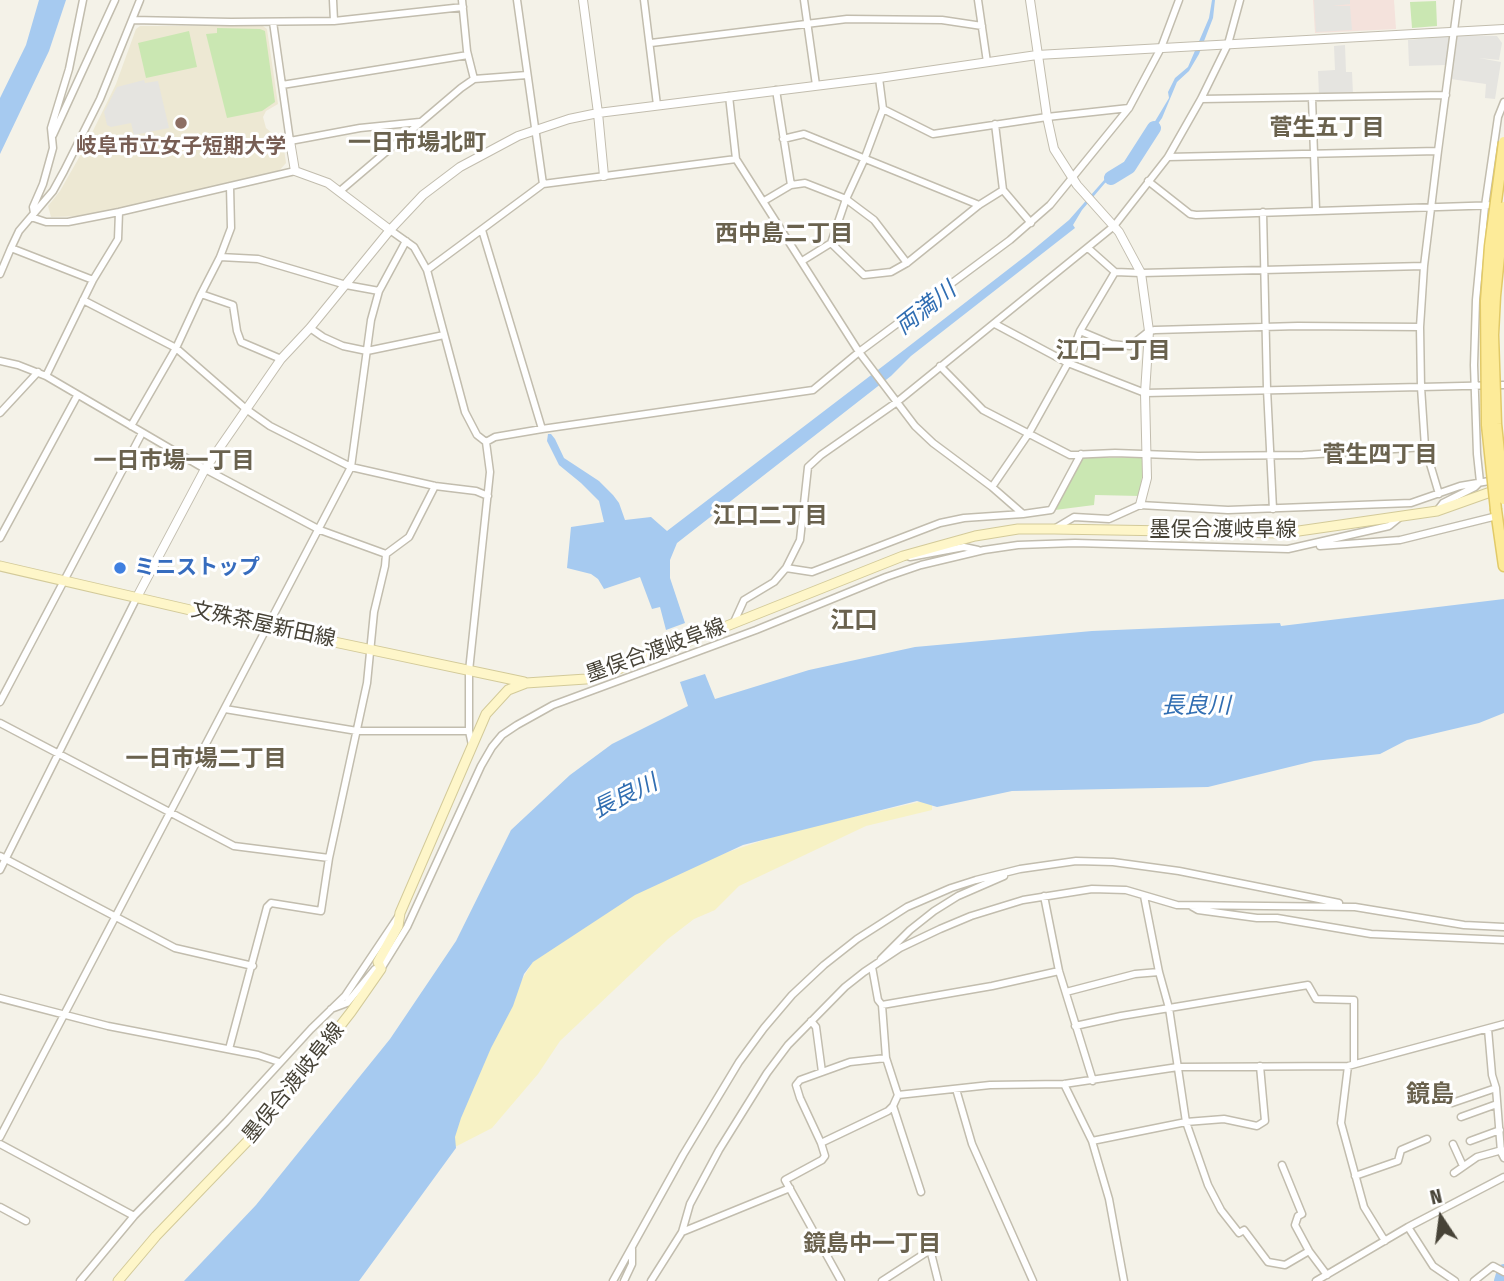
<!DOCTYPE html>
<meta charset="utf-8">
<style>
body{margin:0}
#map{position:relative;width:1504px;height:1281px;overflow:hidden;background:#f4f2e8;font-family:"Fira Sans Condensed",sans-serif}
canvas{display:block}
.north{position:absolute;left:1406px;top:1183px;width:70px;height:70px;-webkit-text-stroke:5px #fff;paint-order:stroke;rotate:347deg;font-size:19px;font-weight:700;line-height:28px;text-align:center;color:#474337}
.north::after{content:'';display:block;margin:auto;width:24px;height:32px;background:#474337;clip-path:polygon(50% 0,100% 100%,50% 72%,0 100%)}
</style>
<div id="map">
<canvas width="1504" height="1281"></canvas>
<div class="north">N</div>
</div>
<script>
const context = document.querySelector('canvas').getContext('2d');
context.lineJoin = 'round';
function paint(path, color) {
  context.fillStyle = color;
  context.fill(path, 'evenodd');
}
function poly(rows) {
  const path = new Path2D();
  for (const r of rows) {
    path.moveTo(r[0], r[1]);
    for (let i = 2; i < r.length; i += 2) path.lineTo(r[i], r[i + 1]);
  }
  return path;
}
function stroke(path, color, width, dash) {
  context.strokeStyle = color;
  context.lineWidth = width;
  context.lineCap = dash ? 'butt' : 'round';
  context.setLineDash(dash || []);
  context.stroke(path);
}
function label(font, color, halo, rows, align = 'center') {
  context.font = font + ' "Fira Sans Condensed","Noto Sans JP",sans-serif';
  context.lineWidth = 6;
  context.setLineDash([]);
  context.textBaseline = 'middle';
  context.strokeStyle = halo;
  context.fillStyle = color;
  for (const [text, x, y, turn = 0] of rows) {
    context.save();
    context.translate(x, y);
    context.rotate((+turn || 0) * Math.PI / 180);
    context.textAlign = isNaN(turn) ? turn : align;
    if (halo) context.strokeText(text, 0, 0);
    context.fillText(text, 0, 0);
    context.restore();
  }
}
const education = poly([
 [140,26,263,26,267,29,278,104,266,111,263,117,266,128,283,142,286,163,278,172,86,216,51,217,48,206,60,191,85,147,116,84,136,29]
]);
const medical = poly([
 [1313,0,1394,0,1396,29,1315,33]
]);
const green = poly([
 [1436,1,1437,26,1412,28,1410,2],
 [217,28,260,29,265,31,275,102,262,111,227,118,206,34,217,33],
 [189,31,197,67,146,78,138,43],
 [1144,457,1140,496,1095,495,1094,505,1055,510,1082,458]
]);
const sand = poly([
 [932,799,932,810,866,826,739,886,715,910,694,919,668,939,560,1041,538,1074,492,1128,455,1147,452,1132,521,981,534,960,608,907,689,865,788,832]
]);
const parking = poly([
 [1314,0,1350,0,1350,4,1332,6,1350,6,1352,30,1316,32],
 [1457,35,1497,36,1502,43,1499,60,1479,58,1501,62,1495,99,1485,98,1486,84,1451,79],
 [1451,36,1446,65,1409,66,1408,40],
 [1345,45,1346,72,1352,72,1353,94,1319,96,1318,71,1335,70,1334,46],
 [144,80,145,83,158,81,169,128,134,135,131,123,111,127,107,125,104,112,117,87]
]);
const water = poly([
 [39,0,66,0,49,51,0,154,0,98,26,45],
 [1212,0,1215,0,1213,18,1199,54,1189,71,1177,82,1162,118,1126,170,1105,183,1082,210,1073,225,1075,228,911,356,891,376,677,543,670,560,670,578,685,623,666,630,660,607,652,609,640,577,604,589,598,579,591,574,567,568,571,527,604,522,599,501,581,483,559,465,547,441,548,434,551,434,555,439,564,458,599,481,613,495,619,503,625,520,651,517,667,531,904,350,1028,254,1069,220,1105,179,1122,168,1148,133,1169,98,1168,92,1175,78,1188,67,1209,18],
 [1504,599,1504,713,1479,723,1407,740,1380,754,1314,761,1208,787,1012,791,937,807,917,801,743,845,635,895,533,962,524,974,513,1006,491,1048,461,1118,455,1137,456,1148,359,1281,184,1281,256,1205,390,1039,456,941,511,830,570,775,612,744,688,706,680,682,705,674,715,699,809,670,915,647,1092,631,1280,623,1281,626]
]);
const river = poly([
 [1111,178,1129,167,1154,128],
 [1501,1281,1504,1271]
]);
const minor = poly([
 [333,0,334,21],
 [462,0,467,51,474,79],
 [517,0,543,184],
 [644,0,657,105],
 [804,0,816,85],
 [978,0,987,62],
 [132,20,231,22,334,21,463,7],
 [273,22,290,141,360,128,420,122,419,124],
 [651,43,847,19,942,20,982,26],
 [282,85,468,55],
 [776,90,791,185],
 [729,96,736,159,859,352,915,426,933,443,992,487,1023,514,1051,510,1081,454],
 [1312,98,1316,210],
 [1201,99,1446,95],
 [883,109,933,134,1047,117,1129,108],
 [995,124,1003,190,1031,223],
 [53,135,115,0],
 [783,139,804,134,979,205],
 [1168,157,1438,151,1458,0],
 [1148,181,1190,214,1196,215,1499,205],
 [230,186,231,228,220,257,201,294,233,305,237,331,241,342,281,359],
 [340,191,461,88,474,79,527,75],
 [764,201,791,185,805,183,846,199,874,220,907,263],
 [1263,212,1267,389,1273,509],
 [34,213,33,207,43,184,53,148,51,128,69,69,83,0],
 [31,217,46,222,68,222,119,212,295,171],
 [390,230,414,247,427,270],
 [482,230,542,429],
 [831,243,864,275,891,272,907,263,979,205,1003,190],
 [11,248,19,231,53,191,64,171,100,99,140,0],
 [1088,248,1115,272],
 [220,257,258,259,346,285,379,291,406,241],
 [802,261,831,243,846,199,864,160,883,109,879,78],
 [1424,266,1438,151],
 [0,274,11,248,93,280],
 [83,300,176,348,246,409,270,426,351,467,435,486,476,491,488,496],
 [995,324,1068,363,1145,393,1421,387,1425,447,1439,494],
 [310,328,323,337,343,346,367,351,444,335],
 [1080,331,1111,344,1130,346,1149,331,1155,330,1298,326,1420,327],
 [0,361,18,365,46,376,205,469,320,530,386,554],
 [940,366,983,410,1070,455,1115,453,1198,456,1303,455,1425,447],
 [46,376,93,280,118,239,119,212],
 [0,413,38,372],
 [131,426,176,348,201,294],
 [486,442,495,437,542,429,813,390,859,352,1010,240,1050,205,1129,108,1161,48,1179,0],
 [1480,482,1477,454,1474,365,1476,300,1485,206,1498,117,1504,102],
 [992,487,1029,433,1068,363,1080,331,1115,272,1141,273,1424,266,1420,327,1421,387,1504,385],
 [1437,511,1443,503,1475,487,1480,482],
 [1023,514,964,518,940,523,812,572,786,568,800,540,808,467,821,455,897,402,1114,226,1168,157,1201,99,1228,44,1240,0],
 [1054,529,1074,517,1109,519,1140,505,1228,510,1411,503,1460,486,1495,480],
 [0,538,77,396],
 [1320,546,1400,540,1497,516],
 [386,554,409,537,435,486],
 [910,557,964,547,978,550],
 [734,622,744,600,774,582,786,568],
 [0,702,142,433],
 [225,709,357,731,469,731,472,745],
 [0,723,234,846,329,858],
 [469,731,469,671,490,472,486,442,477,435,465,412,427,270,543,184,736,159],
 [0,856,175,948,253,966],
 [0,870,137,597],
 [1044,896,1059,971,1093,1081],
 [1144,896,1159,972,1169,1008,1186,1122,1208,1185,1221,1210,1239,1233,1244,1230,1268,1262,1285,1265,1309,1251,1327,1275],
 [1191,906,1198,910,1257,918,1277,918,1371,934,1504,940],
 [881,959,910,930,934,911,958,896,1004,876],
 [1066,992,1135,974,1159,972],
 [0,998,108,1026,258,1055,279,1062],
 [882,1005,992,986,1059,971],
 [331,1009,347,1003,375,969,381,969,407,927,481,766,492,747,502,735,517,725,553,705,756,630,886,577,921,565,984,550,1018,545,1075,543,1288,549,1389,526,1399,518],
 [811,1021,816,1027,822,1072],
 [1075,1026,1121,1016,1308,985,1316,999,1354,1000,1354,1062],
 [1488,1029,1492,1075,1496,1088,1501,1152,1504,1158],
 [229,1049,267,907,271,903,321,911,329,858,367,683,374,612,385,566,386,554],
 [1348,1066,1341,1123,1364,1207,1385,1241],
 [1064,1084,1092,1141,1109,1199,1124,1281],
 [956,1089,972,1144,1033,1281],
 [898,1095,990,1085,1064,1084,1178,1067,1348,1066,1504,1024],
 [1452,1103,1496,1088],
 [893,1106,921,1192],
 [1461,1117,1497,1104],
 [0,1137,351,467,371,320,379,291],
 [1092,1141,1186,1122,1224,1119,1257,1126,1265,1121,1260,1066],
 [1470,1141,1500,1130],
 [821,1143,800,1098,796,1085,800,1080,850,1062,886,1058],
 [0,1144,134,1216],
 [1453,1144,1463,1166],
 [1282,1165,1302,1214,1298,1216,1295,1225,1309,1251],
 [1454,1173,1477,1157,1502,1150],
 [1355,1176,1398,1161,1401,1150,1427,1139],
 [0,1207,26,1221],
 [1408,1227,1433,1266,1455,1281],
 [682,1232,790,1188],
 [80,1281,134,1216,226,1122,311,1029,345,996,398,917],
 [613,1281,683,1155,739,1062,764,1028,792,995,824,965,857,939,907,907,951,888,976,880,1020,869,1076,861,1113,862,1179,871,1339,903],
 [624,1281,632,1264,632,1249],
 [651,1281,682,1232,690,1204,719,1150,767,1073,788,1045,845,987,864,972,900,948,940,929,971,916,1023,900,1092,889,1126,890,1177,905,1355,907,1464,925,1504,927],
 [841,1281,785,1180,822,1160,825,1156,821,1143,888,1111,893,1106,898,1095,886,1058,882,1005,878,1000,872,967],
 [882,1281,927,1252,931,1253,938,1281],
 [1316,1281,1408,1227,1504,1177],
 [1474,1281,1493,1266,1504,1272]
]);
const tertiary = poly([
 [583,0,598,113,604,176],
 [1030,0,1047,117,1054,149,1077,185,1119,232,1141,273,1149,331,1145,393,1147,478,1140,505],
 [290,141,295,171,328,183,390,230],
 [137,597,205,469,281,359,310,328,390,230,423,195,460,167,518,136,569,119,598,113,879,78,1037,55,1504,29]
]);
const secondary = poly([
 [0,566,268,628,524,682],
 [118,1281,156,1236,263,1125,351,1012,381,969,378,962,398,926,400,913,486,714,508,690,526,683,586,679,616,670,903,556,975,536,1018,529,1054,529,1285,533,1437,511,1499,489]
]);
const primary = poly([
 [1496,510,1504,566]
]);
const primaryBridge = poly([
 [1504,207,1495,296,1493,335,1496,424,1504,499],
 [1496,510,1487,425,1486,301,1490,246,1504,142]
]);
const markers = [
 [181,123,7,"#8d6e63"],
 [120,568,7,"#3f7fe0"]
];
const educationNames = [
 ["岐阜市立女子短期大学",181,147]
];
const streetNames = [
 ["墨俣合渡岐阜線",1223,530],
 ["文殊茶屋新田線",263,625,12],
 ["墨俣合渡岐阜線",656,651,-20],
 ["墨俣合渡岐阜線",294,1083,-51]
];
const shopNames = [
 ["ミニストップ",134,568]
];
const neighbourhoodNames = [
 ["菅生五丁目",1327,129],
 ["一日市場北町",417,144],
 ["西中島二丁目",784,235],
 ["江口一丁目",1113,352],
 ["菅生四丁目",1380,456],
 ["一日市場一丁目",174,462],
 ["江口二丁目",770,517],
 ["一日市場二丁目",206,760],
 ["鏡島中一丁目",872,1245]
];
const waterNames = [
 ["両満川",926,309,-38],
 ["長良川",1196,707],
 ["長良川",625,797,-26]
];
const quarterNames = [
 ["江口",854,621],
 ["鏡島",1430,1095]
];
paint(education, '#ede8d3');
paint(medical, '#f4e2dc');
paint(green, '#cae7b2');
paint(sand, '#f7f2c5');
paint(parking, '#e5e4e0');
paint(water, '#a6caf0');
stroke(river, '#a6caf0', 14);
stroke(minor, '#c2bdae', 9);
stroke(tertiary, '#c2bdae', 10);
stroke(secondary, '#d3ca99', 11);
stroke(primary, '#e2ca68', 13);
stroke(minor, '#fff', 6);
stroke(tertiary, '#fff', 8);
stroke(secondary, '#fef6c9', 9);
stroke(primary, '#fdeb99', 10);
stroke(primaryBridge, '#e2ca68', 13, []);
stroke(primaryBridge, '#fdeb99', 10);
for (const [x, y, r, color] of markers) {
  const dot = new Path2D();
  dot.arc(x, y, r, 0, 2 * Math.PI);
  context.fillStyle = color;
  context.fill(dot);
  stroke(dot, '#fff', 2.5);
}
label('bold 21px', '#785e54', '#fff', educationNames);
label('21px', '#474337', '#fff', streetNames);
label('bold 21px', '#366cbe', '#fff', shopNames, 'left');
label('bold 23px', '#6a624e', '#fff', neighbourhoodNames);
label('italic 23px', '#316eb2', '#fff', waterNames);
label('bold 24px', '#6a624e', '#fff', quarterNames);
</script>
